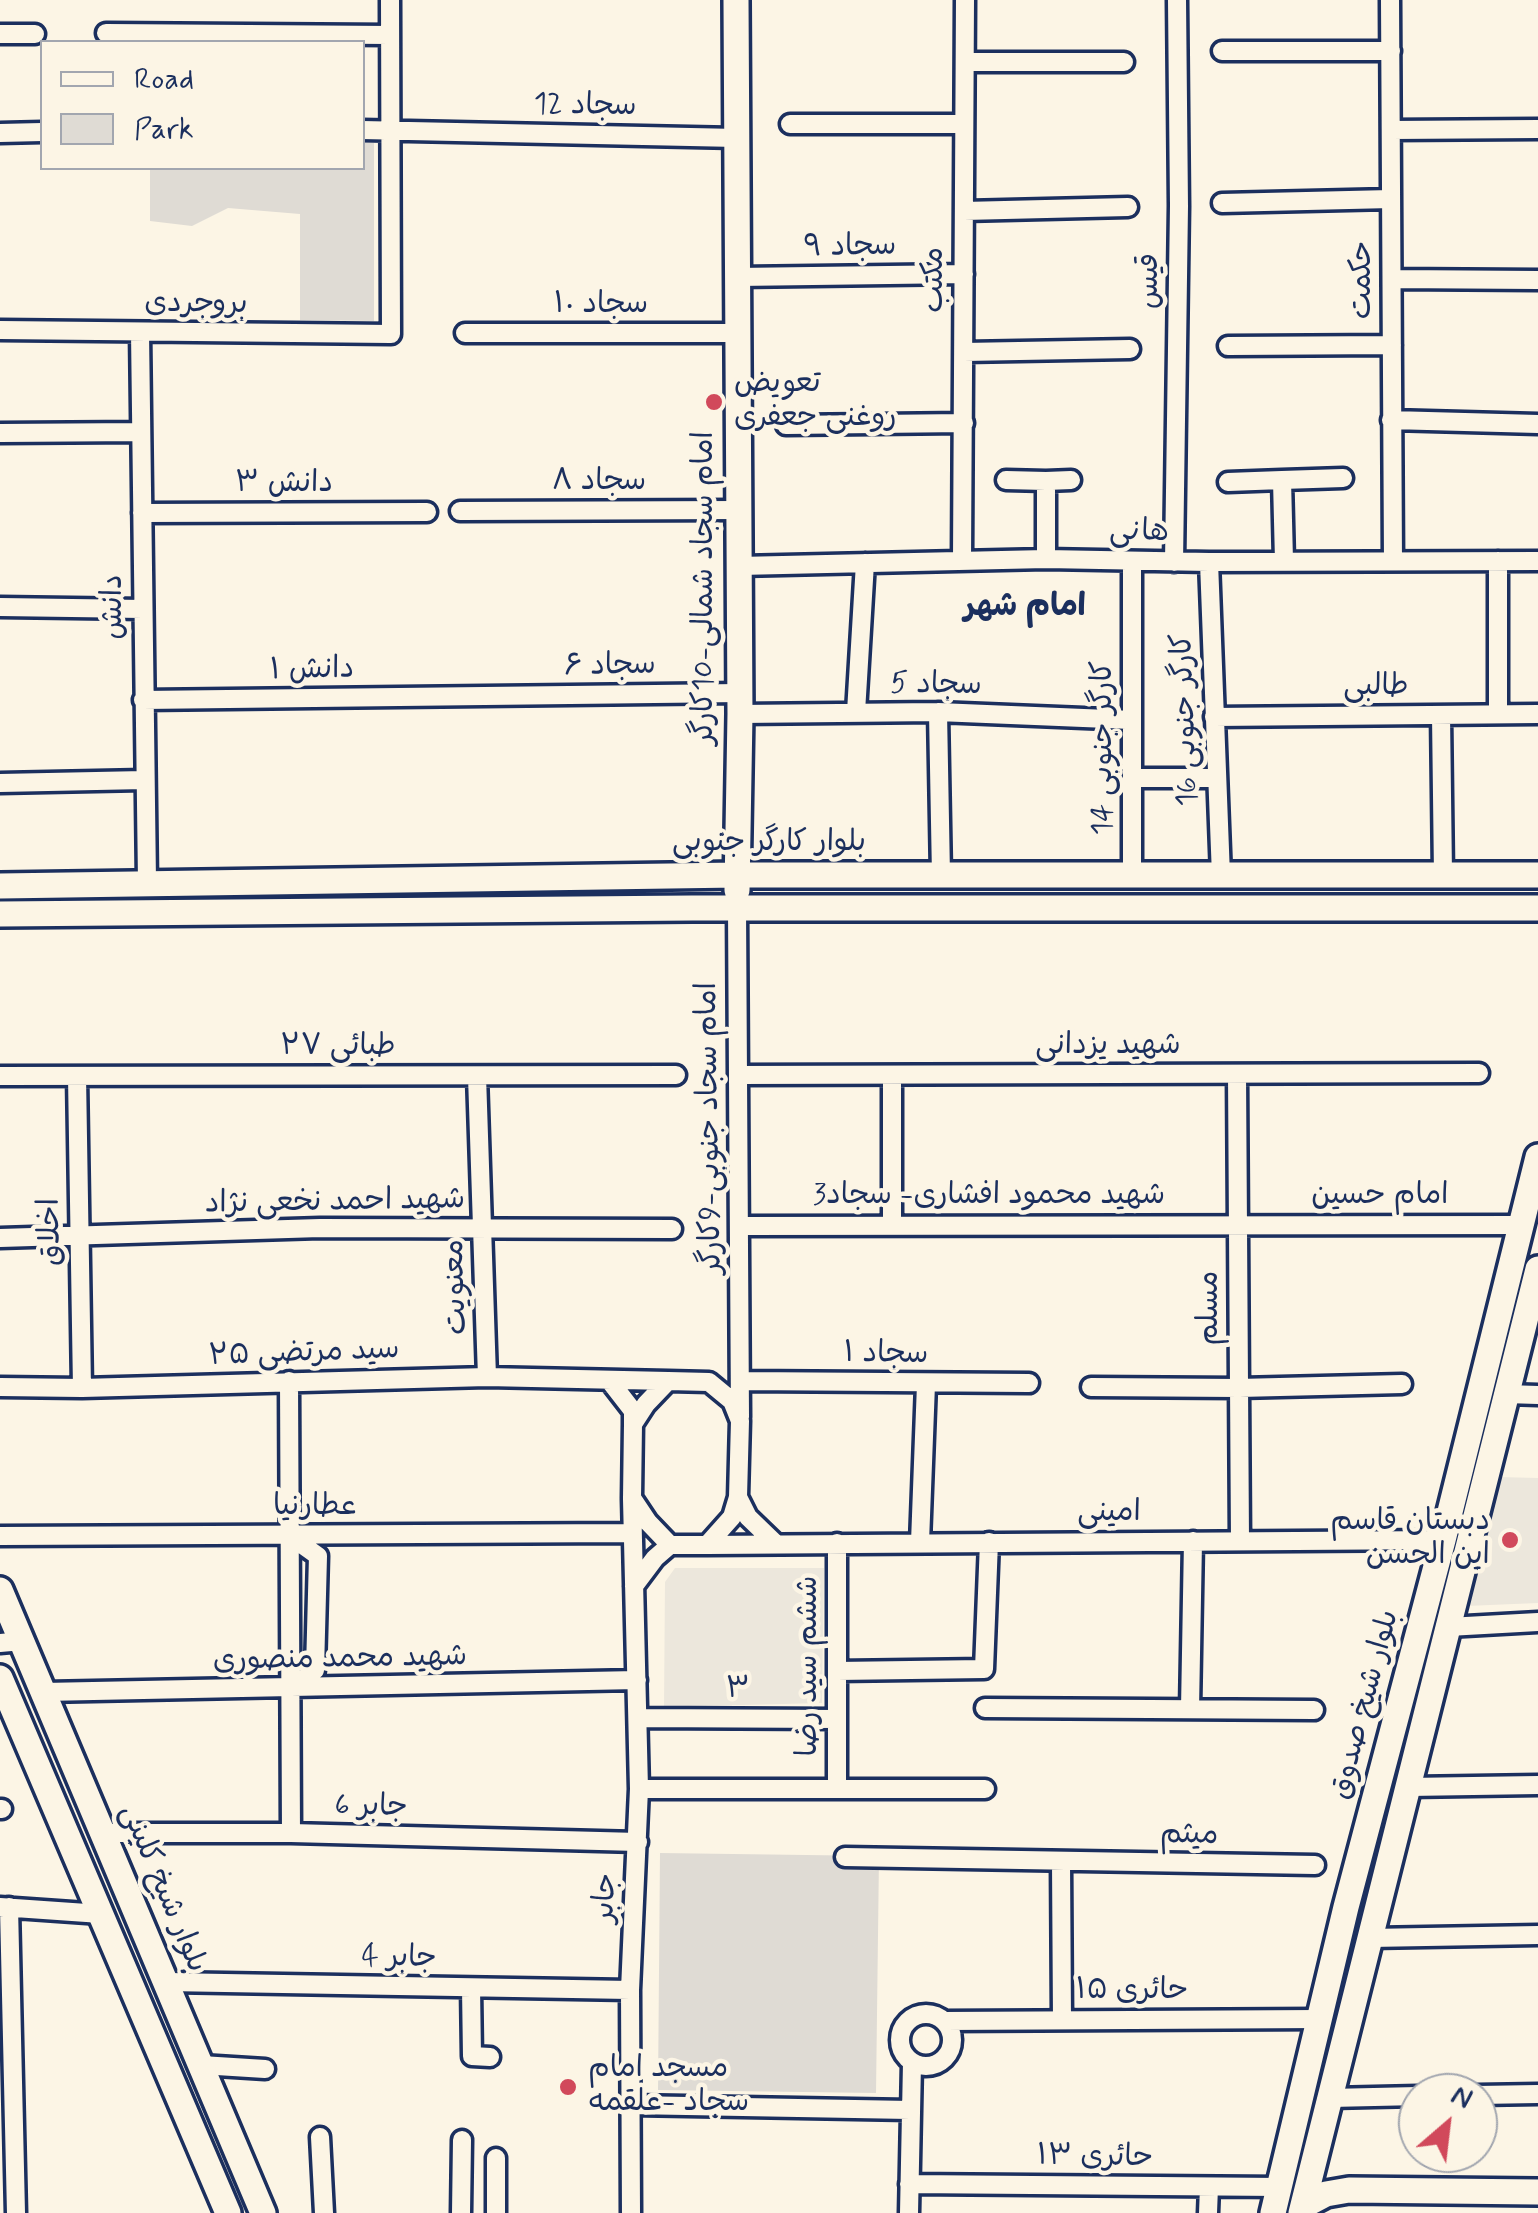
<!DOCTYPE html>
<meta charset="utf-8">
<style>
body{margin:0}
#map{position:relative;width:1538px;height:2213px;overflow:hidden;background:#fcf5e5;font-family:Mynerve,sans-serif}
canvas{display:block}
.legend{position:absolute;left:40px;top:40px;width:325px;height:130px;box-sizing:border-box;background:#fcf5e5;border:2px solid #a2a6af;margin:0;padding:12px 18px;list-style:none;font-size:30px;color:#1b2f5e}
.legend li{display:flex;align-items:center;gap:20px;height:50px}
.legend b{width:50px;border:2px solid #a2a6af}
.north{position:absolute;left:1398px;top:2073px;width:100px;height:100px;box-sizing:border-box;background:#fcf5e5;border:2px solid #a2a6af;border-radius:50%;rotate:28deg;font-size:28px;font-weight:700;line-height:40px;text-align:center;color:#1b2f5e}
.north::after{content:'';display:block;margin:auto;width:35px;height:45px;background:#d1495b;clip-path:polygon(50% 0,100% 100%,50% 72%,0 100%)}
</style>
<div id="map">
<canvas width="1538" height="2213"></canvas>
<ul class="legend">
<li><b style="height:12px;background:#fcf5e5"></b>Road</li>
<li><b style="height:28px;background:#dfdbd4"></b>Park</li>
</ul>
<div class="north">N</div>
</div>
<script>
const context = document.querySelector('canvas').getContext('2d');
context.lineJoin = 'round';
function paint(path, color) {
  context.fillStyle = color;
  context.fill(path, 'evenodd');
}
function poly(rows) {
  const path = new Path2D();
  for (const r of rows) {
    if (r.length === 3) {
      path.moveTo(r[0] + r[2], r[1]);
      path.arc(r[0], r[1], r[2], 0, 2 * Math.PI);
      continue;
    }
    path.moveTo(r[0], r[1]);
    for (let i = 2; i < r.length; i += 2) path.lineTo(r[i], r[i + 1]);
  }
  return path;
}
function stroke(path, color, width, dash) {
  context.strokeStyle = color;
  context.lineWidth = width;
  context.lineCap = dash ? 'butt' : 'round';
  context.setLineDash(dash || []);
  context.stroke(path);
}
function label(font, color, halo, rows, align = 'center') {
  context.font = font + ' Mynerve,"Playpen Sans Arabic",sans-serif';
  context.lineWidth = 9;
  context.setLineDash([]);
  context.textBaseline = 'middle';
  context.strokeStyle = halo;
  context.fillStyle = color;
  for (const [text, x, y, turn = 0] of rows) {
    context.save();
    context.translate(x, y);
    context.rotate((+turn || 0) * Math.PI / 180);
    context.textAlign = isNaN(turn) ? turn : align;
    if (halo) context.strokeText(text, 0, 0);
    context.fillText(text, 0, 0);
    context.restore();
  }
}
const built = poly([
 [1498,1477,1538,1478,1538,1603,1466,1606],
 [675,1568,824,1568,822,1703,664,1707,665,1582]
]);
const green = poly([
 [363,142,374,143,374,321,300,320,300,214,228,208,192,226,150,221,150,168,362,168],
 [660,1853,879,1856,876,2093,658,2090]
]);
const street = poly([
 [1390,0,1393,561],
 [106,33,390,35],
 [0,34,35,34],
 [1222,51,1391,51],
 [965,62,1124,62],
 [790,124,964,124],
 [362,130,737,138],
 [1391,130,1538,129],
 [0,133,42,132],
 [1222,203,1391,199],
 [964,211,1128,207],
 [737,277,964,274],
 [1392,279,1538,280],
 [0,330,391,334,390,0],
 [140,332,147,882],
 [465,333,738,333],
 [1228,346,1392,345],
 [964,352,1130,349],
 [1391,420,1538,424],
 [786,425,964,423],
 [0,433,141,432],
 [1006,480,1046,481],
 [1282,480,1343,478],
 [1228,482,1282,480,1284,561],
 [460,511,739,510],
 [142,513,427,512],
 [1046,559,1046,481,1071,480],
 [962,560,965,0],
 [1132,561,1132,876],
 [1174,562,1179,206,1177,0],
 [1209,562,1221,876],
 [739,566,1046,559,1209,562,1538,561],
 [0,607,143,609],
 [143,700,740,693],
 [856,712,865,563],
 [938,712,941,876],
 [740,714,938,712,1132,720],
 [1498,714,1498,561],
 [1441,715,1443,875],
 [1214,717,1538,714],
 [1132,778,1216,778],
 [0,783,144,780],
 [737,908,740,1417],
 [1237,1074,1240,1541],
 [738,1075,1479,1073],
 [0,1076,676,1075],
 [77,1076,82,1388],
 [477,1076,487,1377],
 [892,1225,892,1075],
 [741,1226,1522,1225],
 [0,1238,320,1228,672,1229],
 [609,1380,633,1411,633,1424],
 [289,1381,291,1833],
 [742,1381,1029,1383],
 [0,1387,82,1388,487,1377,668,1381,709,1382,732,1401,740,1421,738,1497,732,1517,707,1545,670,1545,648,1522,632,1498,633,1424,646,1404,668,1381],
 [1091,1387,1239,1388,1402,1384],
 [1506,1394,1538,1395],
 [738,1497,748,1517,776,1544],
 [0,1536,631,1533],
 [290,1536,318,1556,315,1670,291,1689],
 [920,1542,926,1384],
 [837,1543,837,1788],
 [707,1545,1443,1540],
 [634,1586,655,1558,670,1545],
 [1448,1627,1538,1622],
 [0,1643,22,1641],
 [837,1671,984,1669,989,1542],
 [44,1692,637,1680],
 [985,1708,1314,1710],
 [1190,1709,1193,1541],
 [638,1718,837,1719],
 [1408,1787,1538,1785],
 [639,1789,985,1789],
 [0,1809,2,1809],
 [103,1833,291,1833,638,1842],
 [845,1857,1315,1865],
 [1061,1862,1062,2020],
 [0,1907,101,1914],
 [9,1907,16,2213],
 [1370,1938,1538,1935],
 [167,1982,630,1990],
 [471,1988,472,2056,490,2057],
 [926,2040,26],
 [944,2021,1321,2019],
 [201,2065,265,2069],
 [1478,2095,1538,2094],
 [1330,2098,1418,2096],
 [631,2105,910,2110],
 [320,2137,324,2213],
 [909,2184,1280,2187],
 [461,2213,462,2140],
 [496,2213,496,2158],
 [631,2213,630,1990,639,1789,632,1499],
 [909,2213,912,2063],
 [1208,2213,1209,2187]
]);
const secondary = poly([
 [736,0,740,714,737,890],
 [0,886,737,875,1538,875],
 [0,914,692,908,1538,908],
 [0,1590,263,2213],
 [0,1678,228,2213],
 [1303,2206,1326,2194,1349,2190,1538,2192],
 [1273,2213,1346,1907,1443,1540,1538,1157],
 [1301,2213,1538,1269]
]);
const markers = [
 [714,402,10,"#d1495b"],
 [1510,1540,10,"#d1495b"],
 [568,2087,10,"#d1495b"]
];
const streetNames = [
 ["سجاد 12",585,107,1],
 ["سجاد ۹",850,248,-1],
 ["مکتب",936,280,-90],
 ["حکمت",1364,280,-90],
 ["قیس",1151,281,-90],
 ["بروجردی",196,305,1],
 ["سجاد ۱۰",601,306],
 ["سجاد ۸",599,483],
 ["دانش ۳",284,485],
 ["هانی",1139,533,1],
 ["امام سجاد شمالی-10کارگر",706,588,-90],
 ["دانش",115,607,-90],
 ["سجاد ۶",610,667,-1],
 ["دانش ۱",312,671,-1],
 ["سجاد 5",936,686,1],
 ["طالبی",1376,688],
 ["کارگر جنوبی 16",1187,720,-92],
 ["کارگر جنوبی 14",1105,748,-90],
 ["بلوار کارگر جنوبی",769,844],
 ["شهید یزدانی",1108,1047],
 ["طبائی ۲۷",338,1048],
 ["امام سجاد جنوبی-9کارگر",711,1128,-91],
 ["شهید محمود افشاری- سجاد3",989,1197],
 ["امام حسین",1380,1197],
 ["شهید احمد نخعی نژاد",335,1203,-1],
 ["اخلاق",52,1232,-91],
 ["معنویت",457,1287,-92],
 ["مسلم",1211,1308,-90],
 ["۲۵ سید مرتضی",304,1354,-2],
 ["سجاد ۱",886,1355,1],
 ["عطارنیا",315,1508],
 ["امینی",1109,1514],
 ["شهید محمد منصوری",340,1660,-1],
 ["ششم سید رضا",810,1666,-90],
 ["۳",738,1691],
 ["بلوار شیخ صدوق",1366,1705,-75],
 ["جابر 6",371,1808,1],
 ["میثم",1189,1836,1],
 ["بلوار شیخ کلینی",162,1889,67],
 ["جابر",607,1898,-87],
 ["جابر 4",399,1959,1],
 ["حائری ۱۵",1132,1992],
 ["حائری ۱۳",1095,2158,1]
];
const poiNames = [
 ["تعویض",734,385],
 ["روغنی جعفری",734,419],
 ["دبستان قاسم",1490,1523,"right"],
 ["این الحسن",1490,1557,"right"],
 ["مسجد امام",588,2070],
 ["سجاد -علقمه",588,2104]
];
const neighbourhoodNames = [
 ["امام شهر",1025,608]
];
paint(built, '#ece7dc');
paint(green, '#dfdbd4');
stroke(street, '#1b2f5e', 25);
stroke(secondary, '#1b2f5e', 32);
stroke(street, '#fcf5e5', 18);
stroke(secondary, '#fcf5e5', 25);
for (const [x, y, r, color] of markers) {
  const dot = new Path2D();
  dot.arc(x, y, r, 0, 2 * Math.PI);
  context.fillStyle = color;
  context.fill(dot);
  stroke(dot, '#fcf5e5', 4);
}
label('30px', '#1b2f5e', '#fcf5e5', streetNames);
label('30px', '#1b2f5e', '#fcf5e5', poiNames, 'left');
label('bold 32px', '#1b2f5e', '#fcf5e5', neighbourhoodNames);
</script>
